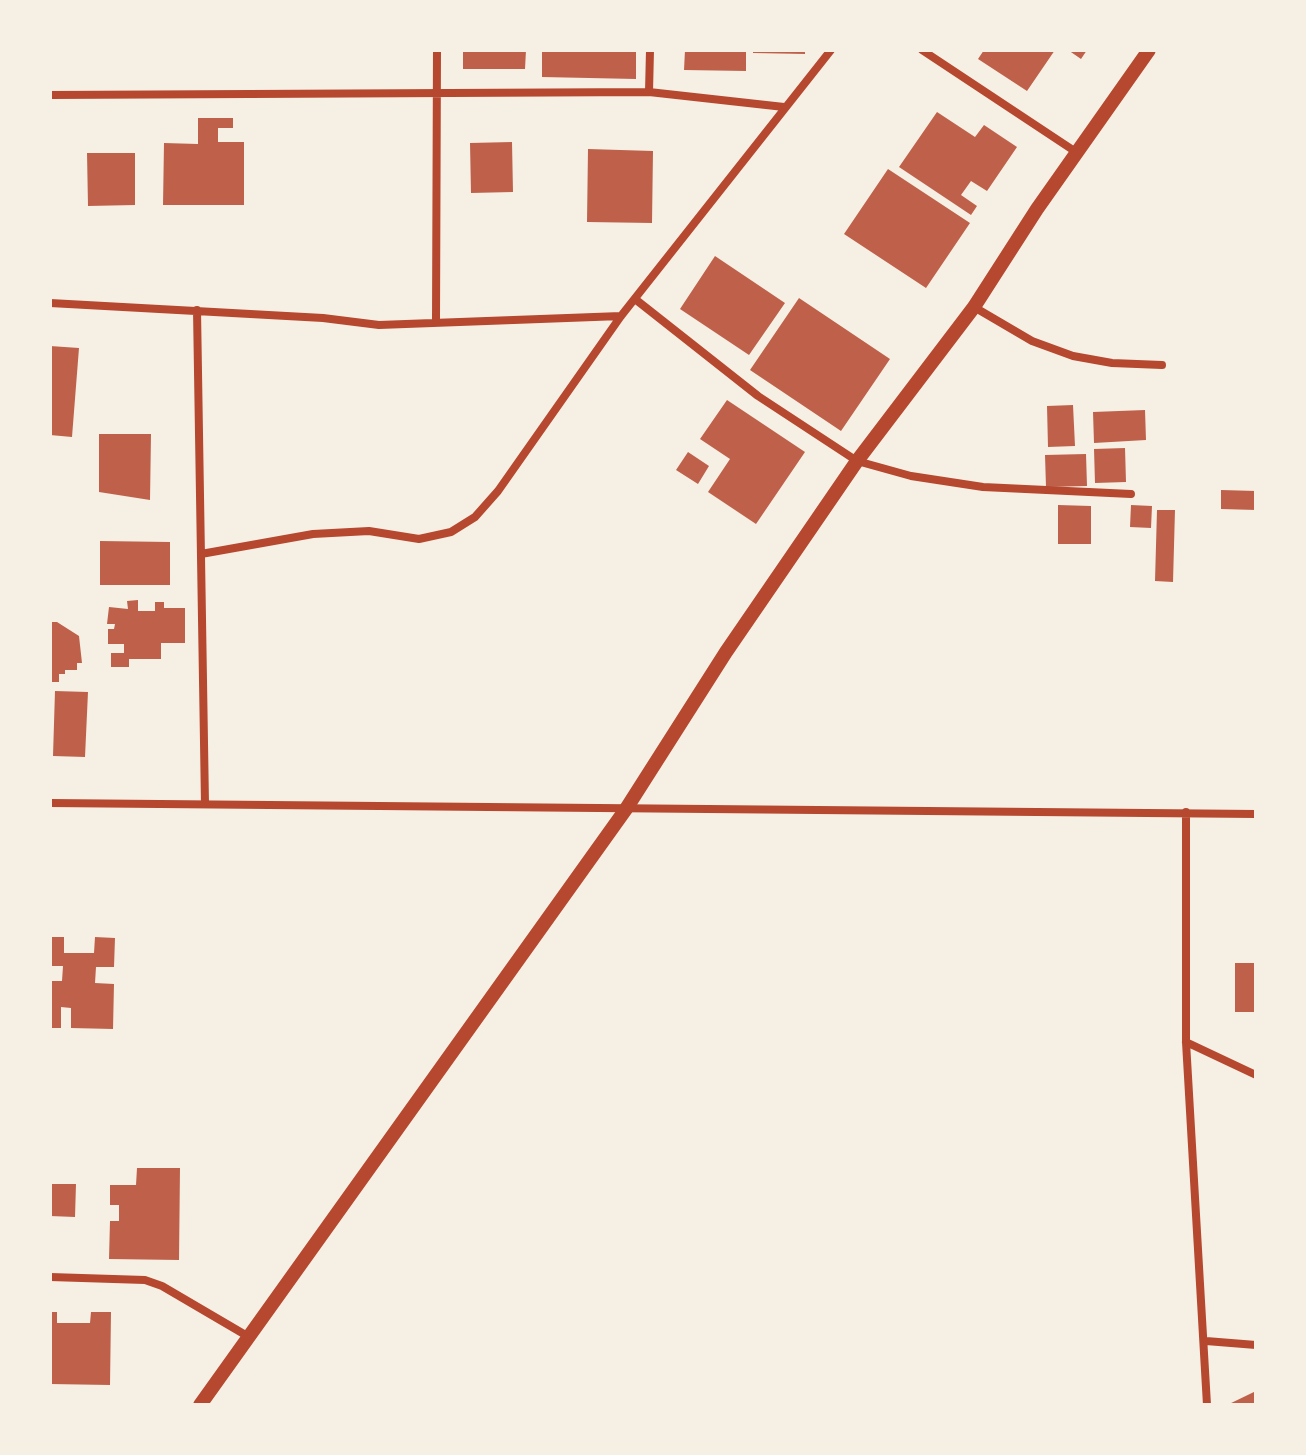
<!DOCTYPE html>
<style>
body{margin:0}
#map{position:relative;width:1306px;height:1455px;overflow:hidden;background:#f6efe4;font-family:Rubik,sans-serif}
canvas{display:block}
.frame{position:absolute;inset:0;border:52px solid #f6efe4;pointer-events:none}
</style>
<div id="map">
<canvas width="1306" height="1455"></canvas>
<div class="frame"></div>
</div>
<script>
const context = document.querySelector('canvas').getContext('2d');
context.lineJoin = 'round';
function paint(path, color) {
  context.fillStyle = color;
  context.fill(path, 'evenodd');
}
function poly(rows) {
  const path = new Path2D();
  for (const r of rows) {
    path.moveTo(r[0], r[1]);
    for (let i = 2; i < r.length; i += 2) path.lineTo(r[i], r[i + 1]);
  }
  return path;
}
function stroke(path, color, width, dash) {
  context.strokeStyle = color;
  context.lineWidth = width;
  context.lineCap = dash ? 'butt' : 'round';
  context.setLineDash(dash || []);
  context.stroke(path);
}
const building = poly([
 [463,50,526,50,525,69,463,69],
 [542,50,636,50,636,79,542,77],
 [685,50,746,50,746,71,684,70],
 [753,50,805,50,805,54,753,53],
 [984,50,1055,50,1027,91,978,59],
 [1068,50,1087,50,1081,59],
 [937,112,975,137,984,125,1017,147,987,191,971,181,961,195,977,206,971,215,899,167],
 [198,118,233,118,233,128,218,128,218,142,244,142,244,205,163,205,164,143,198,144],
 [512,142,513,192,471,193,470,143],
 [588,149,653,151,652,223,587,222],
 [87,153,135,153,135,205,88,206],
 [888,169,970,223,926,288,844,234],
 [715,256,785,303,749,355,680,309],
 [799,298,890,359,841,431,750,370],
 [50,346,79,348,72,437,50,435],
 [727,400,805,452,756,524,708,492,730,459,700,439],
 [1073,405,1075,446,1048,447,1047,406],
 [1145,410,1146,440,1094,443,1093,412],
 [99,434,151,434,150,500,99,492],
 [1125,448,1126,482,1095,483,1094,449],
 [688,452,709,466,698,484,676,470],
 [1086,454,1087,486,1046,487,1045,455],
 [1221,490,1256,491,1256,510,1221,509],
 [1058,505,1091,506,1091,544,1058,544],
 [1131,505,1152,506,1151,528,1130,527],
 [1157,510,1175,510,1173,582,1155,581],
 [100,541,170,542,170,585,100,585],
 [138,600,138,611,155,611,155,602,164,602,164,608,185,608,185,643,161,643,161,659,129,659,129,667,111,667,111,653,124,653,124,644,108,644,108,629,114,629,115,624,107,624,109,607,128,609,127,601],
 [50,622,57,622,79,636,82,663,77,663,77,670,65,670,65,674,59,674,59,682,51,682],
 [55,691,88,692,85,757,53,756],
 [50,937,64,937,64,953,94,953,95,937,115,938,114,967,96,967,95,983,114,984,113,1029,71,1028,71,1008,61,1007,61,1028,50,1028,50,981,62,981,63,966,50,966],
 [1235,963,1256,963,1256,1012,1235,1012],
 [137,1168,180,1168,179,1260,109,1259,110,1221,119,1221,119,1205,110,1205,110,1185,136,1185],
 [50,1184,76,1184,75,1217,50,1216],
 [50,1312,57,1312,57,1323,90,1323,91,1312,111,1312,110,1385,50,1384],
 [1256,1391,1256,1405,1227,1405]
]);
const minor = poly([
 [922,50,1076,152],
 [649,92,650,50],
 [50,95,649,92,784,107],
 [635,299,758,396,857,461,911,476,983,487,1131,494],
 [50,303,323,318,379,325,621,316],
 [974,307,1032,341,1073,356,1112,363,1162,365],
 [197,310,205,804],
 [436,320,437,50],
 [201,554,313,534,369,531,419,539,451,532,475,517,498,491,621,316,831,50],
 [50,803,1256,814],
 [1186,812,1186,1042,1207,1405],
 [1186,1042,1256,1075],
 [50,1277,145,1280,162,1286,249,1337],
 [1206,1341,1256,1345]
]);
const tertiary = poly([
 [200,1405,626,809,726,652,857,461,974,307,1037,209,1149,50]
]);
paint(building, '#bf614a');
stroke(minor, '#b5482f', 8);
stroke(tertiary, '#b5482f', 14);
</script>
